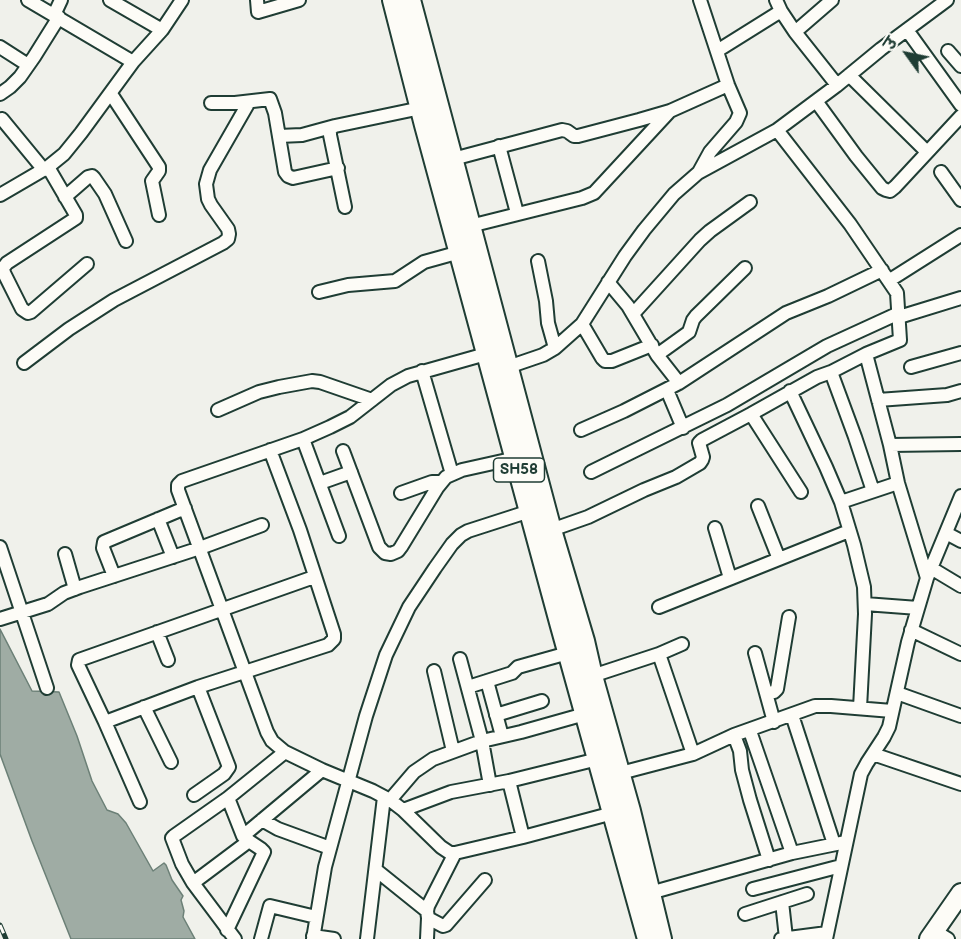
<!DOCTYPE html>
<meta charset="utf-8">
<style>
body{margin:0}
#map{position:relative;width:961px;height:939px;overflow:hidden;background:#f0f1eb;font-family:"Balsamiq Sans","Playpen Sans Deva",sans-serif}
canvas{display:block}
.north{position:absolute;left:877px;top:24px;width:60px;height:60px;-webkit-text-stroke:4px #fdfcf7;paint-order:stroke;rotate:303deg;font-size:16px;font-weight:700;line-height:24px;text-align:center;color:#1f3d34}
.north::after{content:'';display:block;margin:auto;width:21px;height:27px;background:#1f3d34;clip-path:polygon(50% 0,100% 100%,50% 72%,0 100%)}
</style>
<div id="map">
<canvas width="961" height="939"></canvas>
<div class="north">उ</div>
</div>
<script>
const context = document.querySelector('canvas').getContext('2d');
context.lineJoin = 'round';
function paint(path, color) {
  context.fillStyle = color;
  context.fill(path, 'evenodd');
}
function poly(rows) {
  const path = new Path2D();
  for (const r of rows) {
    path.moveTo(r[0], r[1]);
    for (let i = 2; i < r.length; i += 2) path.lineTo(r[i], r[i + 1]);
  }
  return path;
}
function stroke(path, color, width, dash) {
  context.strokeStyle = color;
  context.lineWidth = width;
  context.lineCap = dash ? 'butt' : 'round';
  context.setLineDash(dash || []);
  context.stroke(path);
}
function label(font, color, halo, rows, align = 'center') {
  context.font = font + ' "Balsamiq Sans",sans-serif';
  context.lineWidth = 4.5;
  context.setLineDash([]);
  context.textBaseline = 'middle';
  context.strokeStyle = halo;
  context.fillStyle = color;
  for (const [text, x, y, turn = 0] of rows) {
    context.save();
    context.translate(x, y);
    context.rotate((+turn || 0) * Math.PI / 180);
    context.textAlign = isNaN(turn) ? turn : align;
    if (halo) context.strokeText(text, 0, 0);
    context.fillText(text, 0, 0);
    context.restore();
  }
}
const water = poly([
 [0,629,32,691,59,692,77,736,92,781,107,810,118,814,126,823,153,871,164,863,166,865,172,880,183,896,181,900,184,911,183,917,195,939,71,939,32,841,0,754,0,629]
]);
const street = poly([
 [28,0,133,62],
 [110,0,162,30],
 [257,0,258,12,299,0],
 [776,0,781,11,795,32],
 [832,0,795,32,837,85],
 [54,15,61,0],
 [907,30,961,105],
 [0,47,28,65],
 [717,51,781,11],
 [948,51,961,66],
 [849,75,927,152],
 [0,94,10,87,20,77,34,57,59,17],
 [111,94,159,167,159,171,152,181,159,215],
 [816,101,856,156,882,188,886,190,890,191,895,187,961,116],
 [211,103,235,103,270,99,275,113,285,172,288,176,293,178,338,168],
 [2,119,44,170],
 [333,127,330,130,330,135,345,207],
 [279,136,302,135,335,126,421,108],
 [499,146,517,213],
 [453,159,562,130,567,131,574,136,578,136,639,120,670,111,728,85],
 [48,167,76,215,76,218,7,263,3,268,4,273,22,309,28,313,31,312,87,264],
 [699,172,710,152,736,122,740,113,728,85,700,0],
 [941,172,961,200],
 [0,195,48,167,64,154,81,133,133,62,162,30,182,0],
 [65,197,88,177,92,176,94,178,105,194,126,241],
 [470,226,582,198,594,193,669,112],
 [538,261,546,301,548,323,555,348],
 [890,280,961,235],
 [608,282,628,306,657,355,679,383],
 [319,292,348,285,395,281,424,262,460,252],
 [633,314,700,240,710,231,750,202],
 [899,317,961,298],
 [582,324,602,358,605,361,612,361,652,345],
 [493,352,408,376,391,385,350,417,330,427,303,439,182,481,178,485,178,490,267,732,272,741,285,752,322,770,373,791,390,800,403,810,441,847,450,853,455,853,523,837,613,813],
 [866,354,890,445,898,483,927,578],
 [657,355,689,332,693,320,696,316,745,268],
 [24,363,69,329,114,300,223,243,228,239,229,234,228,229,211,205,208,199,206,184,210,170,249,102],
 [508,367,543,355,555,348,582,324,625,256,644,230,674,194,698,173,777,130],
 [911,367,961,353],
 [422,371,452,474],
 [831,372,855,437,873,491],
 [667,390,683,428],
 [790,391,826,467,841,502,854,545,864,587,865,614,860,708],
 [878,400,947,395,961,391],
 [218,410,259,392,279,387,312,381,320,382,372,400],
 [751,414,801,492],
 [581,430,624,411,679,383,786,313,828,296,882,270],
 [303,439,339,536],
 [890,445,961,444],
 [343,451,379,547,385,553,391,554,398,551,401,547,437,488,446,477,462,470,516,458],
 [591,472,727,405,827,346,899,313],
 [320,483,351,472],
 [401,493,432,482,441,482],
 [841,502,898,483],
 [758,506,779,559],
 [158,519,173,557],
 [715,528,730,578],
 [551,530,588,517,644,490,676,477,700,463,702,460,703,457,699,443,702,440,751,414,817,377,831,372,866,354,900,340,897,293,850,224,777,130,836,86,881,49,947,0],
 [946,533,961,541],
 [0,547,47,688],
 [65,554,75,589],
 [931,568,961,586],
 [114,576,103,548,104,542,185,508],
 [865,604,918,608],
 [659,607,849,531],
 [0,619,48,604,64,593,80,587,200,548,262,525],
 [911,630,961,654],
 [157,632,168,660],
 [755,653,774,722],
 [659,654,693,754],
 [460,659,482,741,490,785],
 [434,671,453,751],
 [592,676,659,654,682,644],
 [487,681,502,736],
 [468,687,512,673,518,667,568,653],
 [766,693,774,692,777,689,789,617],
 [897,693,961,716],
 [144,707,171,762],
 [496,715,542,701],
 [792,715,834,844],
 [105,722,198,687,328,645,334,639,334,634,300,530,270,450],
 [750,731,792,853],
 [734,735,740,751,742,770,750,800,769,860],
 [873,754,961,784],
 [613,775,693,754,734,735,815,706,831,706,892,711],
 [509,781,523,837],
 [194,795,224,774,229,767,198,687],
 [390,800,414,772,433,759,482,741,521,732,585,714],
 [140,802,105,722,78,665,79,660,314,577],
 [403,810,451,792,509,781,598,759],
 [262,820,278,829,330,848],
 [243,836,322,770],
 [376,870,427,911],
 [193,883,249,841],
 [753,889,841,866],
 [650,893,792,853,846,842],
 [782,902,786,938],
 [745,914,807,894],
 [428,918,443,926,446,925,485,880],
 [227,930,264,852,261,849,249,841,243,836,228,798],
 [935,931,948,939],
 [313,936,334,939],
 [235,939,193,883,182,864,172,838,174,836,228,798,285,752],
 [261,939,270,906,316,917],
 [313,939,325,867,366,716,386,655,409,607,435,568,452,544,461,535,468,531,530,511],
 [367,939,384,797],
 [427,939,428,918,427,911,428,906,455,853],
 [781,939,827,933],
 [826,939,861,774,867,763,884,737,889,727,908,642,927,578,961,496]
]);
const secondary = poly([
 [929,939,961,893]
]);
const primary = poly([
 [393,0,425,125,561,626,648,939],
 [410,0,551,530,584,641,592,676,630,811,661,939]
]);
const rail = poly([
 [0,925,6,939]
]);
const shields = [
 [519,470,51]
];
const shieldNames = [
 ["SH58",519,470]
];
paint(water, '#9faca4');
stroke(water, '#6c8077', 1.5);
stroke(street, '#1f3d34', 16);
stroke(secondary, '#1f3d34', 22);
stroke(primary, '#1f3d34', 24);
stroke(street, '#fdfcf7', 12);
stroke(secondary, '#fdfcf7', 18);
stroke(primary, '#fdfcf7', 20);
stroke(rail, '#1f3d34', 5);
stroke(rail, '#fdfcf7', 3, [9]);
for (const [x, y, w] of shields) {
  const box = new Path2D();
  box.roundRect(x - w / 2, y - 12, w, 24, 4.5);
  context.fillStyle = '#fdfcf7';
  context.fill(box);
  stroke(box, '#1f3d34', 1.5);
}
label('bold 15px', '#1f3d34', null, shieldNames);
</script>
